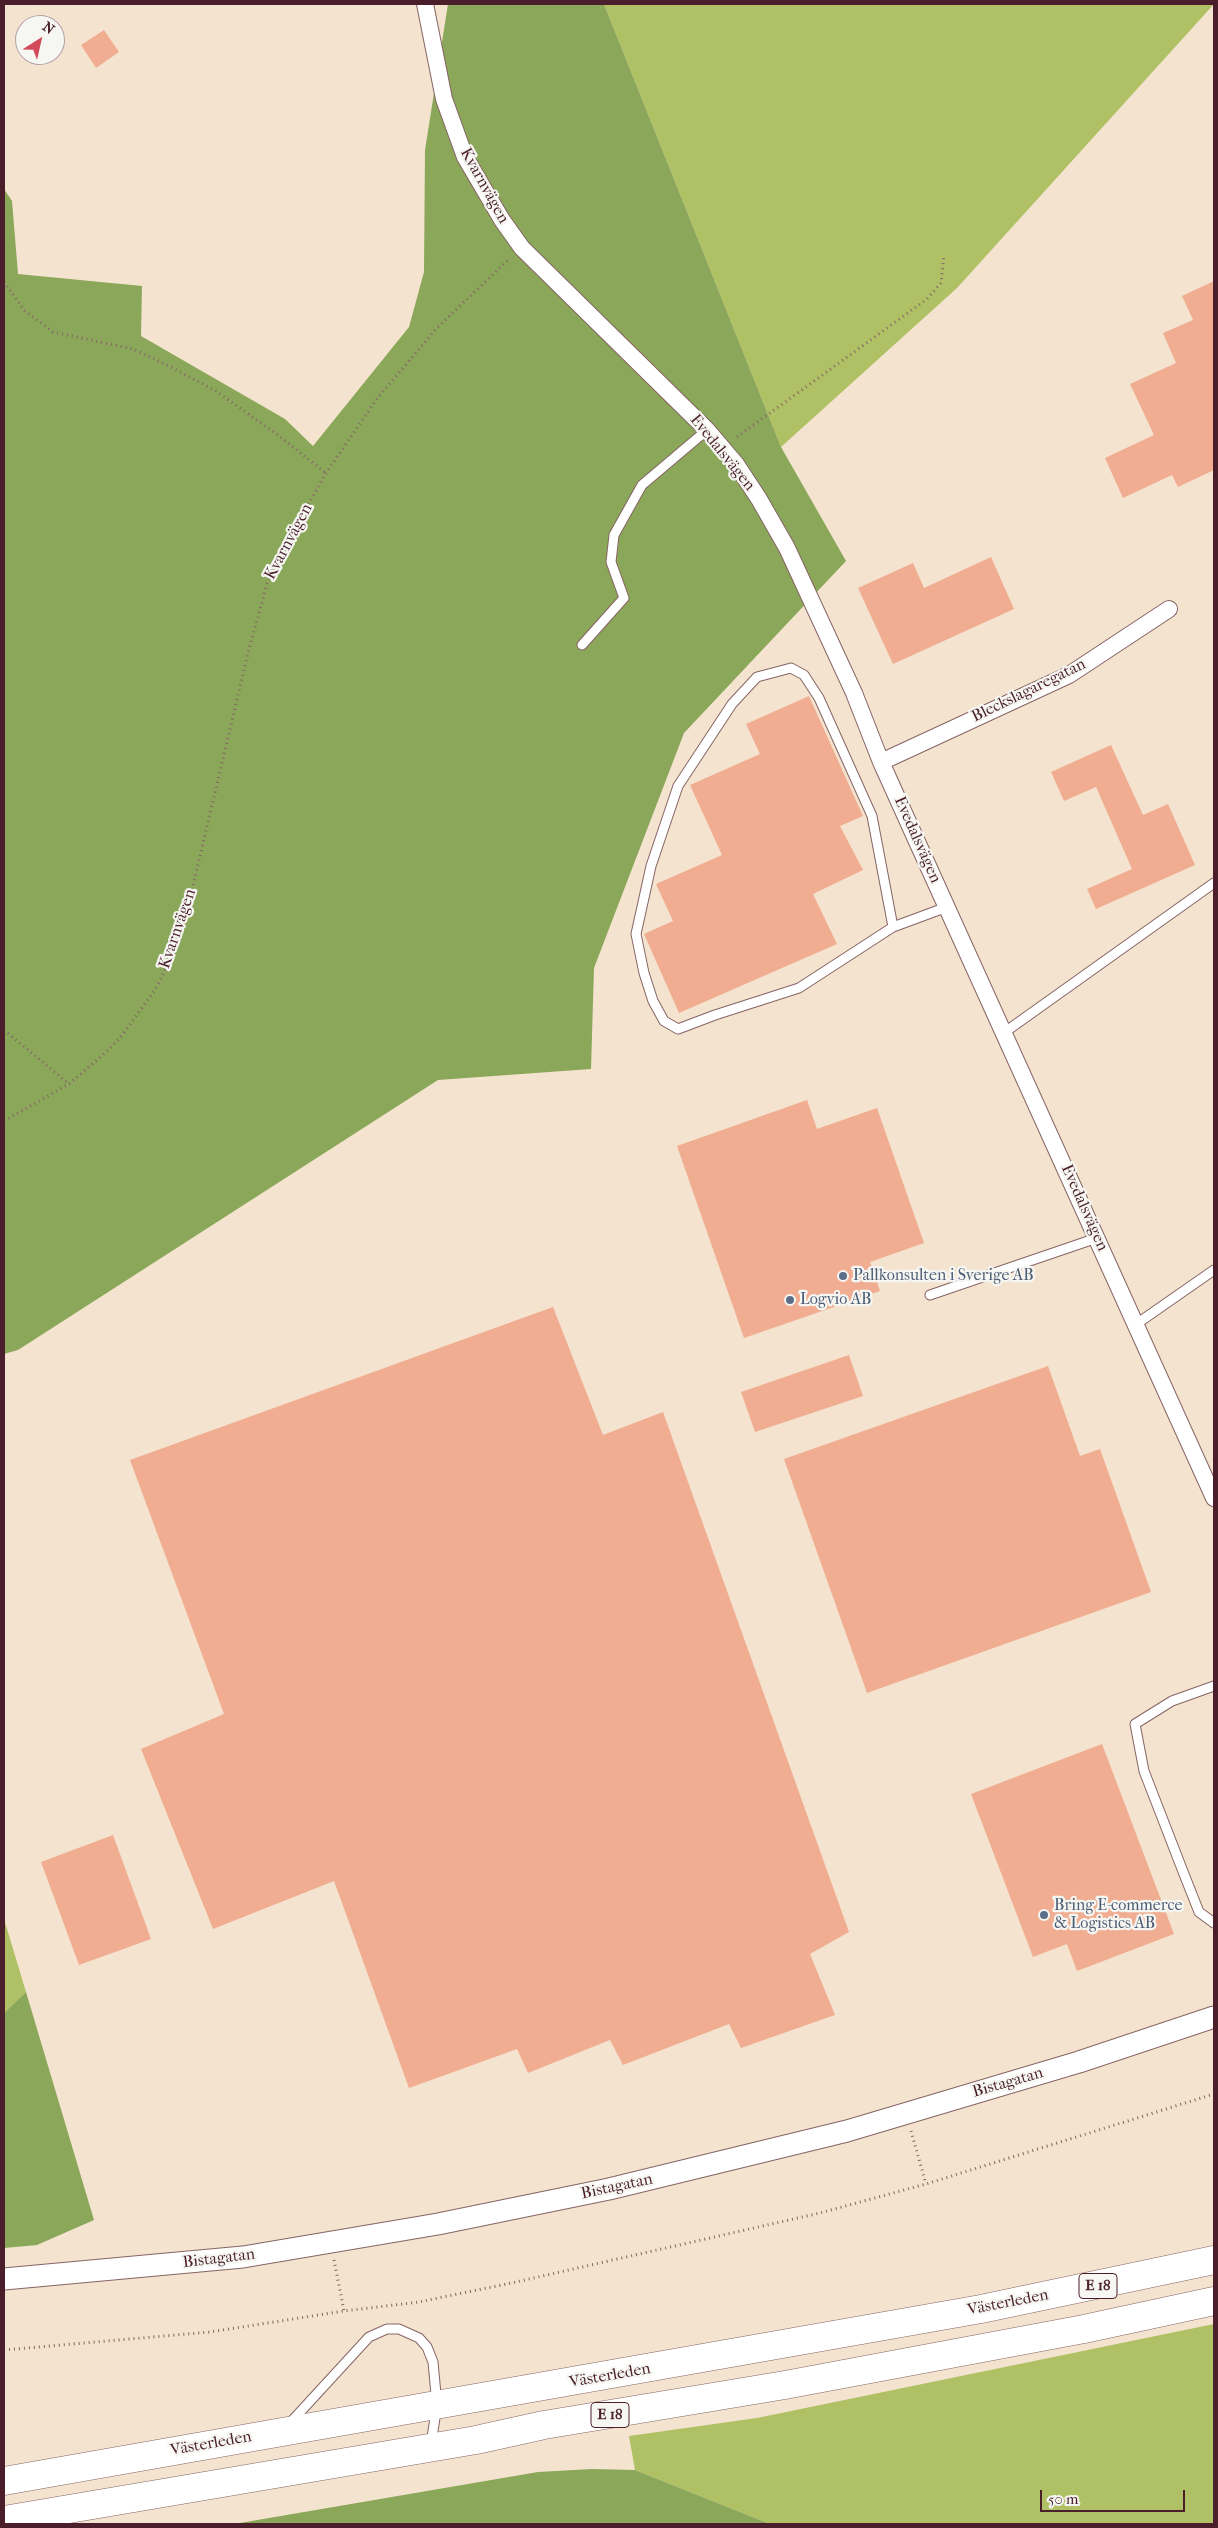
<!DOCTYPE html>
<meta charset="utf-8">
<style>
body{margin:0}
#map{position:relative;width:1218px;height:2528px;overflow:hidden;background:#f4e3ce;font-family:"IM FELL French Canon",serif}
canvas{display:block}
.frame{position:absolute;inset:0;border:5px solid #4a1f2b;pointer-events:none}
.north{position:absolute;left:15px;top:15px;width:50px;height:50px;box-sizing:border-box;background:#f6f6f2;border:1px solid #b1a0a2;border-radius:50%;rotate:35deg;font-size:14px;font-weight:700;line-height:20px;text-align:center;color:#4a1f2b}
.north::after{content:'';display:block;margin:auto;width:18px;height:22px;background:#d1495b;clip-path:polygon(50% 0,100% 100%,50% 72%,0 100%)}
.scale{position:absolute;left:1040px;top:2490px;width:145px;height:22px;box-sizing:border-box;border:2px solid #4a1f2b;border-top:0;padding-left:6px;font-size:15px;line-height:18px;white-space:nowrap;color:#4a1f2b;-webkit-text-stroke:4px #f6f6f2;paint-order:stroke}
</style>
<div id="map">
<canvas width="1218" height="2528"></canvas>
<div class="frame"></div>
<div class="north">N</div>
<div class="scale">50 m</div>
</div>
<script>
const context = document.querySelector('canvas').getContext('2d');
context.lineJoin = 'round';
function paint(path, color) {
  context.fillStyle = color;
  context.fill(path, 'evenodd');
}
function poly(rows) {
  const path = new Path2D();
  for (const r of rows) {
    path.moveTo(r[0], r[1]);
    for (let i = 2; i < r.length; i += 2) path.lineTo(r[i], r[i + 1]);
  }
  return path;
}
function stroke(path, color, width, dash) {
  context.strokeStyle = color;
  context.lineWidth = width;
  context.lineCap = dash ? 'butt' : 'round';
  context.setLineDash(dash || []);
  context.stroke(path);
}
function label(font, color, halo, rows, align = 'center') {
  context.font = font + ' "IM FELL French Canon",serif';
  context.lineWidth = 4.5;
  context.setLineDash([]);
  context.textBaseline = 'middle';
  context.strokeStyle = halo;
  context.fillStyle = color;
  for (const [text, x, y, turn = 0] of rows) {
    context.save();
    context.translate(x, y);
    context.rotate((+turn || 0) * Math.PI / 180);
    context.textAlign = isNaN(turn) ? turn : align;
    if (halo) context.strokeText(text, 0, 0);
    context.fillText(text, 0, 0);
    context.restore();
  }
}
const green = poly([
 [604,4,1214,4,957,288,781,447],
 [4,1919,26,1992,4,2013],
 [1214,2324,1214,2524,770,2524,635,2470,629,2436,757,2418]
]);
const forest = poly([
 [448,4,604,4,781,447,846,561,684,733,594,968,591,1069,438,1080,18,1350,4,1354,4,189,12,201,18,274,142,286,141,336,285,419,313,446,409,327,424,272,425,150],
 [26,1992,94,2220,37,2245,4,2248,4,2013],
 [592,2469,635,2470,770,2524,234,2524,538,2472]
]);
const building = poly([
 [104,30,119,52,96,68,81,45],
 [1214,281,1214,470,1178,487,1172,475,1123,498,1105,458,1154,435,1130,384,1176,363,1163,333,1193,320,1182,296],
 [991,557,1014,609,893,664,858,588,913,563,924,588],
 [809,696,863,816,840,826,863,870,813,894,837,944,679,1013,644,934,673,921,656,884,722,855,690,785,760,754,746,724],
 [1111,745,1143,815,1168,804,1195,865,1096,909,1087,889,1132,869,1096,787,1064,801,1051,772],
 [807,1100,817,1129,877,1108,924,1243,870,1262,880,1291,744,1338,677,1146],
 [553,1307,603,1435,663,1412,849,1932,810,1954,835,2015,741,2048,729,2024,623,2065,610,2040,528,2073,517,2049,409,2088,334,1881,213,1929,141,1749,224,1714,130,1460],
 [849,1355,863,1396,755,1432,741,1392],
 [1048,1366,1080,1456,1100,1449,1151,1592,867,1693,784,1459],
 [1102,1744,1174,1934,1077,1971,1067,1944,1033,1957,971,1794],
 [113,1835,151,1939,79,1965,41,1862]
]);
const path = poly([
 [4,282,24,310,53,332,133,349,169,366,216,391,275,433,326,473],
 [737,437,927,299,941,283,944,255],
 [4,1030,69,1084],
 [4,1121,69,1084,105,1053,120,1038,155,990,167,967,187,911,248,653,267,584,278,558,326,473,376,400,437,328,510,258],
 [911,2131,926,2184],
 [334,2260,344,2311],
 [4,2350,210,2332,344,2311,419,2302,516,2282,820,2213,926,2184,1214,2094]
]);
const service = poly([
 [582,645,624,598,611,562,614,535,642,485,707,430],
 [893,927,872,816,819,698,804,675,791,668,757,677,732,704,678,786,651,866,636,934,644,973,653,1001,664,1021,678,1029,715,1015,799,988,893,927,947,907],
 [1005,1032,1214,883],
 [930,1295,1097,1238],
 [1135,1325,1214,1270],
 [1214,1686,1172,1701,1135,1724,1144,1771,1182,1869,1199,1912,1214,1923],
 [290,2423,369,2337,387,2329,399,2329,419,2338,427,2347,433,2362,437,2405,431,2444]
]);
const minor = poly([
 [425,4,444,99,465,157,502,220,522,248,707,430,736,464,759,499,787,548,854,693,881,762,1214,1498],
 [881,762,1069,675,1169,609]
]);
const tertiary = poly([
 [4,2279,243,2257,438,2224,609,2189,847,2131,1079,2062,1214,2017]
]);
const motorway = poly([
 [4,2481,981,2309,1214,2260],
 [4,2520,476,2440,544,2425,785,2385,1084,2329,1214,2301]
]);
const markers = [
 [843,1276,5,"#5c6f8a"],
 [790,1300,5,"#5c6f8a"],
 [1044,1915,5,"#5c6f8a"]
];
const shields = [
 [1098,2286,38],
 [610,2415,38]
];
const shieldNames = [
 ["E 18",1098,2286],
 ["E 18",610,2415]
];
const streetNames = [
 ["Kvarnvägen",484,186,61],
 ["Evedalsvägen",722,453,51],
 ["Kvarnvägen",289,542,-62],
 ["Bleckslagaregatan",1029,691,-26],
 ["Evedalsvägen",917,840,66],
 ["Kvarnvägen",178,929,-71],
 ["Evedalsvägen",1084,1208,66],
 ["Bistagatan",1008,2083,-16],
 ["Bistagatan",617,2187,-12],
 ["Bistagatan",219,2259,-7],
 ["Västerleden",1008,2303,-11],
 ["Västerleden",610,2376,-10],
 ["Västerleden",211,2444,-10]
];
const serviceNames = [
 ["Pallkonsulten i Sverige AB",853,1276],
 ["Logvio AB",800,1300],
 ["Bring E-commerce",1054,1906],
 ["& Logistics AB",1054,1924]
];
paint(green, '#afc164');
paint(forest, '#8ba75a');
paint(building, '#f1ad91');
stroke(service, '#866464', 11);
stroke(minor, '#866464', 18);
stroke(tertiary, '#866464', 23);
stroke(motorway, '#866464', 29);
stroke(path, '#866464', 3, [1, 4]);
stroke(service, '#fff', 9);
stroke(minor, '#fff', 16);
stroke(tertiary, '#fff', 21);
stroke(motorway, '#fff', 28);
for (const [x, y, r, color] of markers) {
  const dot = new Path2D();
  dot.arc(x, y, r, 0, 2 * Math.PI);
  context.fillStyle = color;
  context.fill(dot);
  stroke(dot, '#f6f6f2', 2);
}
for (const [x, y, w] of shields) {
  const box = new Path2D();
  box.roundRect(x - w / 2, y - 12.5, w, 25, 4);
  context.fillStyle = '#f6f6f2';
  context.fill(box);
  stroke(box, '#4a1f2b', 1);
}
label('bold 15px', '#4a1f2b', null, shieldNames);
label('16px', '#4a1f2b', '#f6f6f2', streetNames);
label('16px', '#4e5e75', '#f6f6f2', serviceNames, 'left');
</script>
